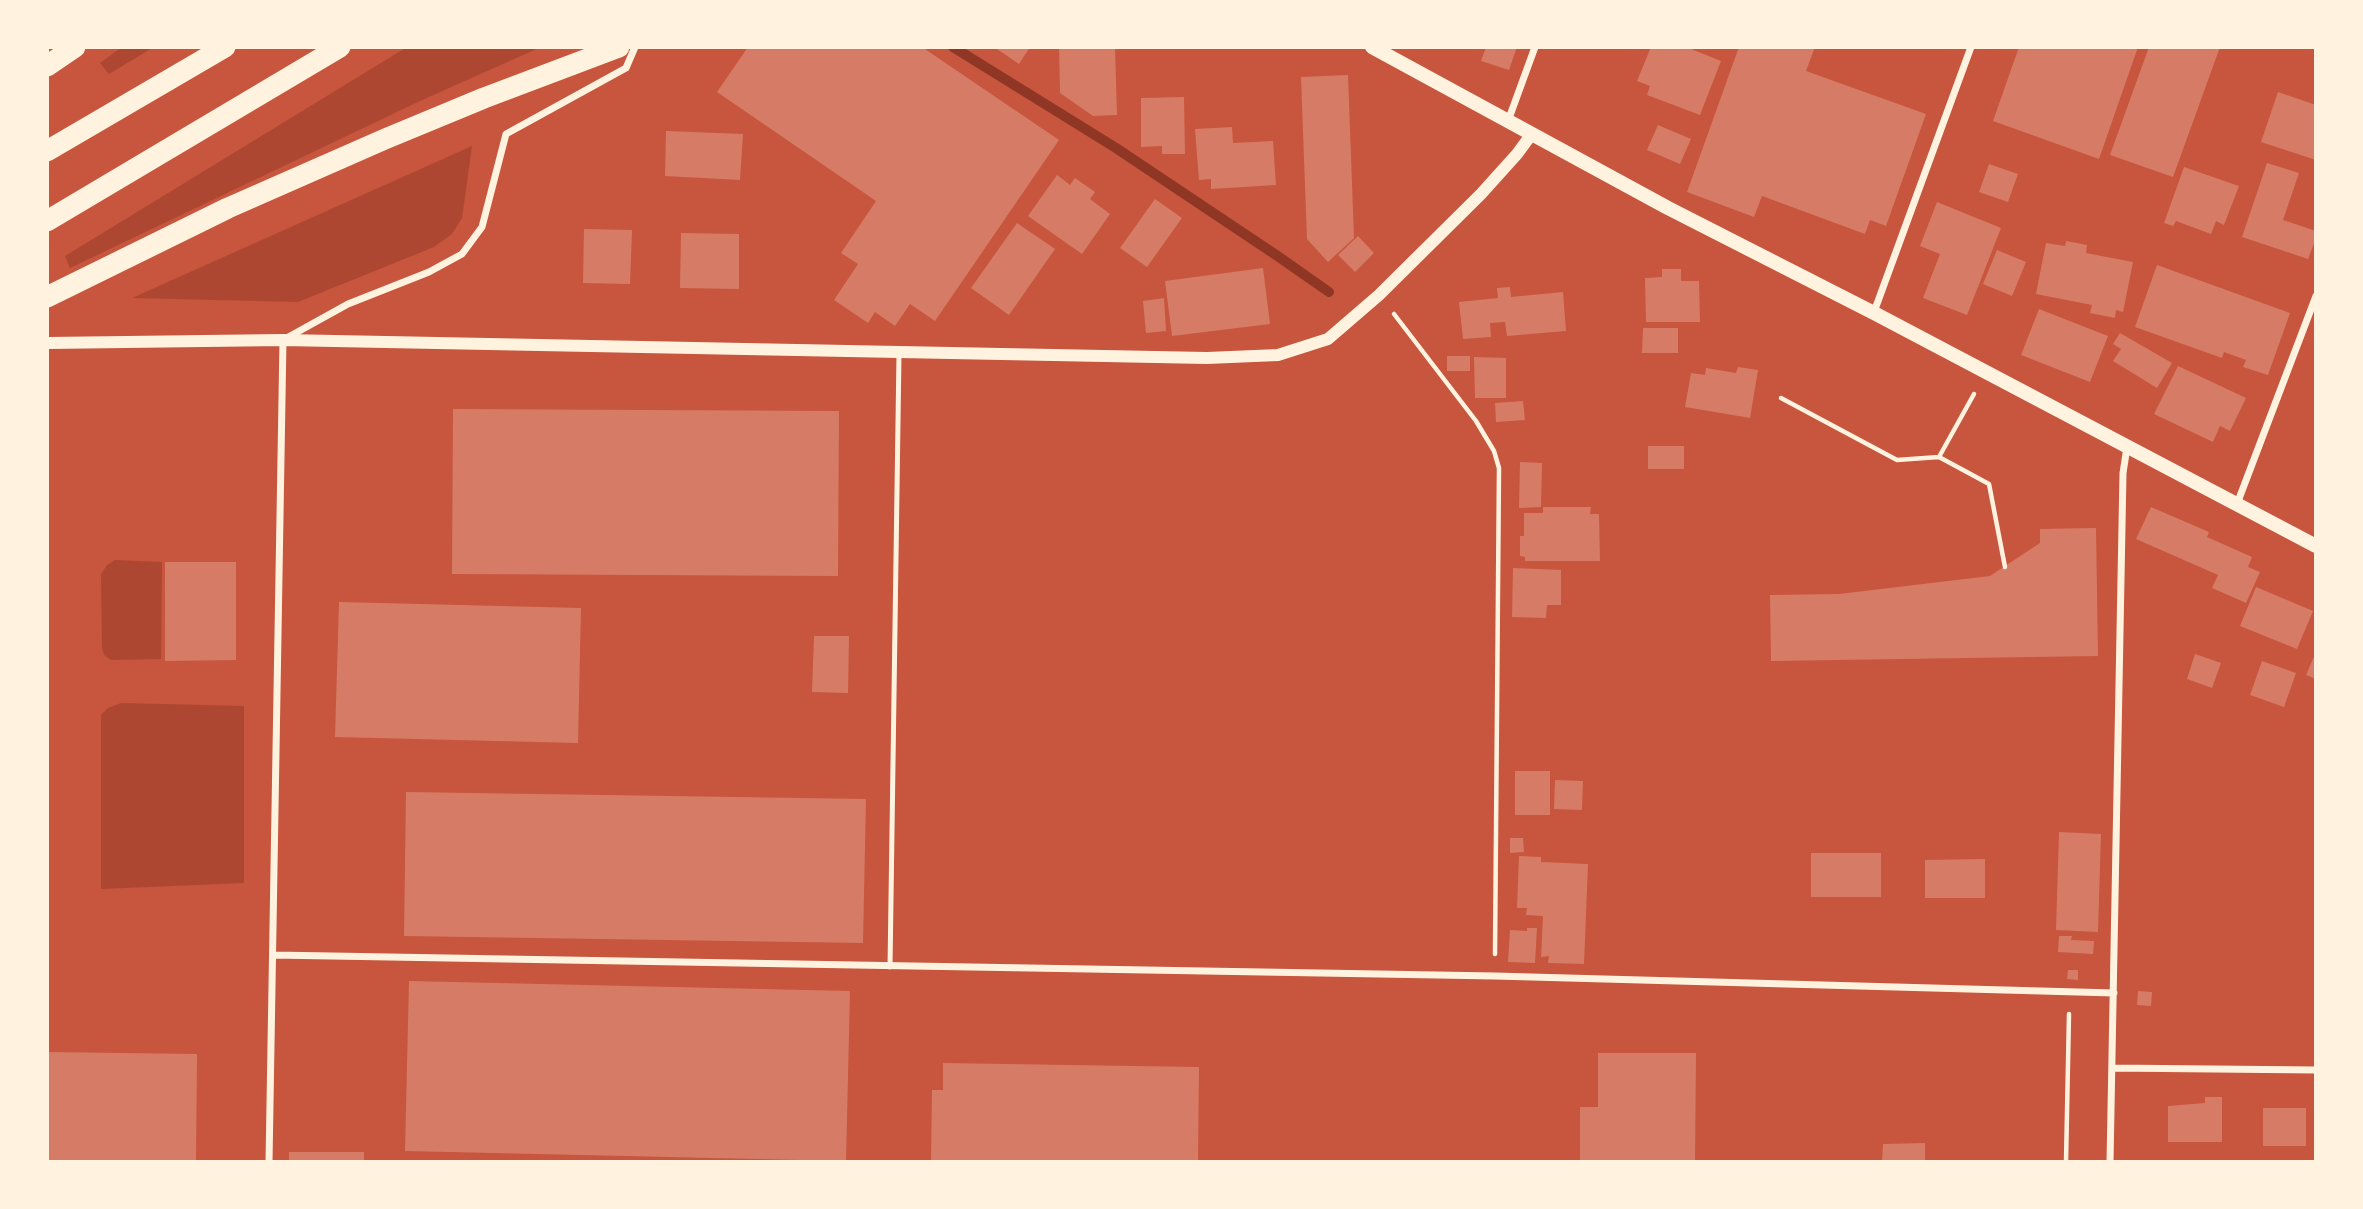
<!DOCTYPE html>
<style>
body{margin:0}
#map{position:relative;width:2363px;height:1209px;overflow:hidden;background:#c8553d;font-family:"Alegreya Sans",sans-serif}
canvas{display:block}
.frame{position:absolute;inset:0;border:49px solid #fff3e0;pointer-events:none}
</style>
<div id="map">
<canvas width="2363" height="1209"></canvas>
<div class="frame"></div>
</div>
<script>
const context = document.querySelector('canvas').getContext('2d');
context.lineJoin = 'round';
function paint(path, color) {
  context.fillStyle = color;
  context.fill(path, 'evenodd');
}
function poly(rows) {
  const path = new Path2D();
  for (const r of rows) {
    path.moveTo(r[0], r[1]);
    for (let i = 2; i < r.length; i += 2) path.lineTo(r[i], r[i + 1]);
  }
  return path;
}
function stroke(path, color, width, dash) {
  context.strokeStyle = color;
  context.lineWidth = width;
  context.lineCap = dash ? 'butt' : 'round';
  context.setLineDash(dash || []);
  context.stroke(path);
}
const green = poly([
 [122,47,154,47,109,74,100,63],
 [407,47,541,47,420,101,70,268,65,256],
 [472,146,462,218,452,234,434,247,298,302,132,298],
 [115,560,162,562,161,659,111,660,104,655,102,648,101,574,107,565],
 [121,703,244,706,244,883,101,889,101,715,108,708]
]);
const stream = poly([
 [953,47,1116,148,1279,257,1329,292]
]);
const building = poly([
 [748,47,922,47,1059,140,935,321,910,304,895,326,875,312,868,323,834,300,858,264,841,253,876,201,717,92],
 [994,47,1030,47,1019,64],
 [1059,47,1115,47,1117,115,1093,116,1060,93],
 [1486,47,1517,47,1509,70,1481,61],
 [1651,47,1686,47,1721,61,1700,115,1647,95,1650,86,1637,81],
 [1739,47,1815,47,1806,71,1926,114,1886,226,1870,220,1865,234,1762,196,1754,217,1687,192],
 [2019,47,2138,47,2099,159,1993,121],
 [2149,47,2220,47,2173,177,2110,155],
 [1348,75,1354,238,1328,262,1307,239,1301,77],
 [2278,92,2316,105,2316,160,2261,142],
 [1184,97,1185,154,1162,154,1162,146,1141,147,1141,98],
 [1658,125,1691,139,1680,164,1647,150],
 [1232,127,1233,143,1273,141,1276,185,1211,189,1211,179,1199,180,1195,129],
 [666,131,743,134,740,180,665,176],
 [2267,163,2299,173,2283,220,2316,231,2316,238,2308,259,2242,237],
 [1989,164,2018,174,2008,202,1979,192],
 [2184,167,2239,186,2224,225,2216,221,2211,234,2176,221,2173,226,2164,223],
 [1057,175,1070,185,1075,178,1095,192,1090,199,1110,214,1082,254,1028,216],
 [1155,199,1182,218,1147,267,1120,248],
 [1937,202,2001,228,1967,315,1923,298,1940,254,1920,246],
 [1017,223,1055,249,1009,315,971,288],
 [584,229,632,230,630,284,583,283],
 [681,233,739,234,739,289,680,288],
 [1358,236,1374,253,1355,272,1338,255],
 [2066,241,2087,245,2086,253,2133,262,2123,312,2116,310,2115,318,2090,313,2092,305,2036,294,2046,243,2065,246],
 [1997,250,2026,262,2012,296,1983,284],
 [2157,265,2290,313,2268,375,2243,367,2246,360,2224,352,2222,358,2135,327],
 [1263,268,1270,324,1172,336,1165,281],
 [1662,269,1681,269,1681,281,1699,281,1700,322,1646,322,1645,278,1662,277],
 [1510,287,1511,297,1563,292,1566,331,1507,336,1505,322,1490,323,1491,337,1463,339,1459,302,1498,298,1497,288],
 [1164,298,1166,331,1146,333,1143,301],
 [2039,309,2108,336,2090,382,2021,355],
 [1643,328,1678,328,1678,353,1642,353],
 [2120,333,2172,363,2157,388,2113,361,2121,349,2113,344],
 [1447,356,1470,356,1470,371,1447,371],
 [1474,357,1506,358,1506,398,1475,398],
 [2178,366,2246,398,2230,431,2220,426,2213,442,2154,414],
 [1738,367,1758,370,1750,418,1685,407,1691,373,1705,375,1706,368,1736,373],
 [1523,401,1525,420,1496,422,1495,403],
 [453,409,839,411,838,576,452,574],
 [1648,446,1684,446,1684,469,1648,469],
 [1520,462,1542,463,1541,507,1519,508],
 [1543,507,1591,507,1590,514,1599,514,1600,561,1525,561,1525,557,1520,556,1520,536,1524,536,1524,513,1543,513],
 [2151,507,2209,532,2207,537,2252,557,2248,567,2260,572,2246,603,2212,588,2218,575,2136,539],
 [2096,528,2098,656,1771,661,1770,595,1839,594,1990,576,2040,543,2040,529],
 [165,562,236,562,236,660,165,661],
 [1513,568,1561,570,1561,605,1547,605,1546,618,1512,617],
 [2256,587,2313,611,2297,649,2240,626],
 [339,602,581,608,578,743,335,737],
 [814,636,849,636,848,693,812,692],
 [2316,652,2316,679,2306,675],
 [2195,654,2221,663,2212,688,2187,679],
 [2262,661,2296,673,2284,707,2250,695],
 [1515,771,1550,771,1550,815,1515,815],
 [1555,780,1583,781,1582,810,1554,809],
 [406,792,866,799,863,943,404,936],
 [2059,832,2101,834,2098,932,2056,930],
 [1510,838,1523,838,1524,852,1510,853],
 [1811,853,1881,853,1881,897,1811,897],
 [1519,856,1541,857,1541,862,1588,864,1584,964,1548,963,1549,956,1541,957,1543,916,1526,915,1527,908,1517,908],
 [1985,859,1985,898,1925,898,1925,860],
 [1527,928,1537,928,1535,963,1508,962,1510,930,1527,931],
 [2059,936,2072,936,2071,940,2094,941,2093,954,2058,952],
 [2068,970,2078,970,2078,980,2067,979],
 [409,981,850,991,846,1161,405,1151],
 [2138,991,2152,992,2151,1006,2137,1005],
 [47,1052,197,1054,196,1162,47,1162],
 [1598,1053,1696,1053,1695,1162,1580,1162,1580,1107,1598,1107],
 [943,1063,1199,1067,1198,1162,931,1162,932,1090,943,1090],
 [2205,1097,2222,1097,2222,1142,2168,1142,2168,1106,2205,1103],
 [2263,1108,2306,1108,2306,1146,2263,1146],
 [1925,1143,1925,1162,1882,1162,1883,1144],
 [289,1152,364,1152,364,1162,289,1162]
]);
const path = poly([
 [1394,314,1476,421,1494,451,1499,468,1495,954],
 [1974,394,1939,457,1989,484,2005,567],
 [1781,398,1897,460,1939,457],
 [2066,1162,2069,1014]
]);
const service = poly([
 [890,967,899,354]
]);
const minor = poly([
 [1508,121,1535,47],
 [1874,312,1971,47],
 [2237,504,2316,296],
 [273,955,1495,976,2114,993],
 [2112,1068,2316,1070],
 [269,1162,283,340,348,304,429,272,462,254,482,227,506,134,626,68,635,47],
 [2110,1162,2123,473,2127,447]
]);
const tertiary = poly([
 [47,343,283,340,1207,358,1278,355,1328,339,1379,295,1481,194,1517,154,1531,135]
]);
const secondary = poly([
 [1372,47,1668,208,1874,313,2316,546]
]);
const motorway = poly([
 [47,66,75,47],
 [47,151,225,47],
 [47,221,340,47],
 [47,297,228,208,385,139,484,98,619,47]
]);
paint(green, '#ae4732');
stroke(stream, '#8f3625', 10);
paint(building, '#d67c66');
stroke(path, '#fff3e0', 4.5);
stroke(service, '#fff3e0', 5);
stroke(minor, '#fff3e0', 7);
stroke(tertiary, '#fff3e0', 12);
stroke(secondary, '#fff3e0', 14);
stroke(motorway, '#fff3e0', 21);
</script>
